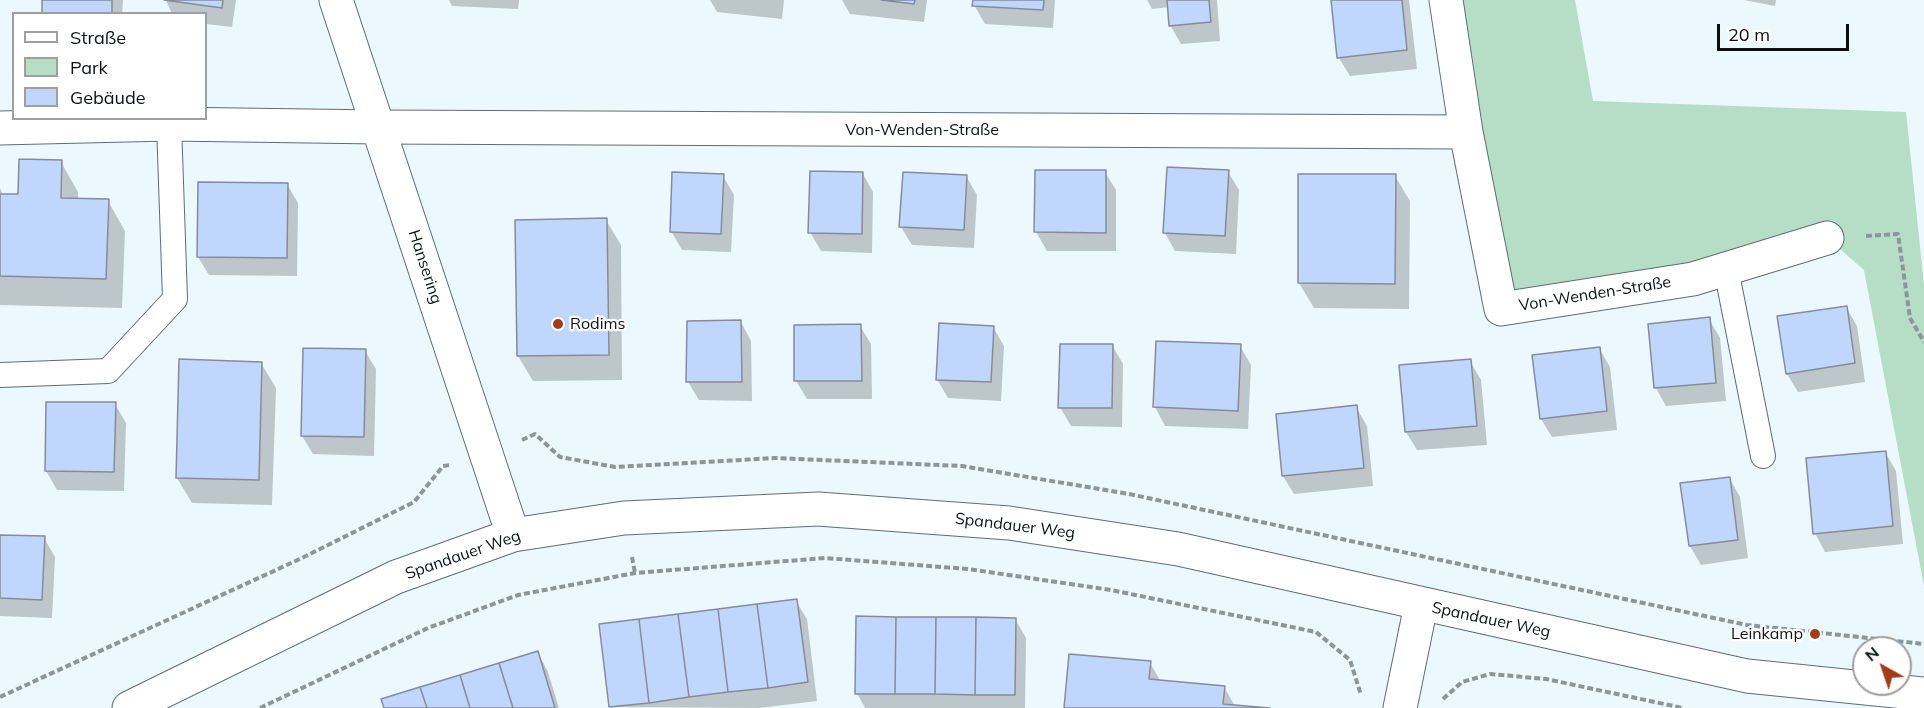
<!DOCTYPE html>
<meta charset="utf-8">
<style>
body{margin:0}
#map{position:relative;width:1924px;height:708px;overflow:hidden;background:#ebf8fe;font-family:Mulish,sans-serif}
canvas{display:block}
.legend{position:absolute;left:12px;top:12px;width:195px;height:108px;box-sizing:border-box;background:#fff;border:2px solid #9d9fa0;margin:0;padding:8px 10px;list-style:none;font-size:18px;color:#0a1012}
.legend li{display:flex;align-items:center;gap:12px;height:30px}
.legend b{width:30px;border:2px solid #9d9fa0}
.north{position:absolute;left:1852px;top:636px;width:60px;height:60px;box-sizing:border-box;background:#fff;border:2px solid #9d9fa0;border-radius:50%;rotate:320deg;font-size:16px;font-weight:700;line-height:24px;text-align:center;color:#0a1012}
.north::after{content:'';display:block;margin:auto;width:21px;height:27px;background:#a33c18;clip-path:polygon(50% 0,100% 100%,50% 72%,0 100%)}
.scale{position:absolute;left:1717px;top:24px;width:132px;height:27px;box-sizing:border-box;border:3px solid #0a1012;border-top:0;padding-left:8px;font-size:18px;line-height:21px;white-space:nowrap;color:#0a1012;-webkit-text-stroke:4px #fff;paint-order:stroke}
</style>
<div id="map">
<canvas width="1924" height="708"></canvas>
<ul class="legend">
<li><b style="height:8px;background:#fff"></b>Straße</li>
<li><b style="height:16px;background:#b6ddc6"></b>Park</li>
<li><b style="height:16px;background:#c0d6fc"></b>Gebäude</li>
</ul>
<div class="north">N</div>
<div class="scale">20 m</div>
</div>
<script>
const context = document.querySelector('canvas').getContext('2d');
context.lineJoin = 'round';
function paint(path, color) {
  context.fillStyle = color;
  context.fill(path, 'evenodd');
}
function poly(rows) {
  const path = new Path2D();
  for (const r of rows) {
    path.moveTo(r[0], r[1]);
    for (let i = 2; i < r.length; i += 2) path.lineTo(r[i], r[i + 1]);
  }
  return path;
}
function stroke(path, color, width, dash) {
  context.strokeStyle = color;
  context.lineWidth = width;
  context.lineCap = dash ? 'butt' : 'round';
  context.setLineDash(dash || []);
  context.stroke(path);
}
function label(font, color, halo, rows, align = 'center') {
  context.font = font + ' Mulish,sans-serif';
  context.lineWidth = 4.5;
  context.setLineDash([]);
  context.textBaseline = 'middle';
  context.strokeStyle = halo;
  context.fillStyle = color;
  for (const [text, x, y, turn = 0] of rows) {
    context.save();
    context.translate(x, y);
    context.rotate((+turn || 0) * Math.PI / 180);
    context.textAlign = isNaN(turn) ? turn : align;
    if (halo) context.strokeText(text, 0, 0);
    context.fillText(text, 0, 0);
    context.restore();
  }
}
const green = poly([
 [1446,0,1575,0,1593,101,1906,112,1924,285,1924,586,1864,270,1827,238,1501,309]
]);
const shadow = poly([
 [44,0,123,0,122,14,43,14],
 [166,0,236,0,232,27,206,24,206,14,172,14],
 [449,0,519,0,518,9,452,6],
 [710,0,784,0,782,19,717,12],
 [842,0,927,0,924,22,850,14],
 [974,0,1055,0,1053,28,985,24,974,5],
 [1147,0,1217,0,1220,41,1181,44,1170,25,1169,7,1152,9],
 [1332,0,1409,0,1417,69,1350,76,1339,58],
 [1744,0,1776,0,1775,6],
 [61,162,78,192,78,200,108,201,125,231,122,308,0,305,0,188,3,195,19,196],
 [1105,172,1116,190,1116,251,1047,251,1036,232],
 [1228,172,1239,190,1236,254,1175,251,1165,233],
 [863,174,873,192,872,253,821,251,810,232],
 [723,176,734,195,731,252,682,250,671,231],
 [966,176,977,195,974,248,912,245,901,227],
 [1395,176,1410,201,1409,309,1314,308,1299,283],
 [287,184,298,203,297,276,209,275,198,257],
 [606,220,621,245,622,380,533,381,518,356],
 [1846,307,1857,326,1865,382,1798,392,1787,374],
 [1709,319,1720,338,1726,401,1666,406,1656,388],
 [741,322,751,341,752,401,699,400,688,382],
 [860,326,871,344,872,399,807,399,796,381],
 [993,327,1004,346,1001,401,948,398,937,379],
 [1158,343,1240,346,1251,365,1248,429,1165,426,1155,407],
 [1112,345,1123,364,1122,427,1071,426,1060,407],
 [1599,348,1610,367,1617,430,1552,437,1541,419],
 [365,351,376,369,374,456,313,454,302,436],
 [1470,361,1481,380,1487,445,1417,450,1406,432],
 [261,363,276,388,272,505,192,503,177,478],
 [48,403,115,404,126,423,124,491,57,490,46,471],
 [1356,407,1367,426,1373,486,1294,494,1283,476],
 [1885,452,1896,471,1903,544,1825,552,1815,533],
 [1730,479,1740,497,1748,558,1701,565,1690,546],
 [0,537,44,538,55,557,52,618,0,616],
 [796,601,807,619,817,701,759,708,611,707],
 [1015,619,1026,638,1025,708,865,708,857,693],
 [538,653,548,672,559,708,385,708],
 [1150,663,1161,682,1224,687,1235,706,1254,708,1066,708]
]);
const building = poly([
 [42,0,112,0,112,14,42,14,42,0],
 [164,0,223,0,222,8,164,0],
 [881,0,915,0,914,4,881,0],
 [973,0,1044,0,1043,10,972,6,973,0],
 [1167,0,1209,0,1211,22,1169,26,1167,0],
 [1331,0,1402,0,1407,50,1337,58,1331,0],
 [19,159,62,160,61,198,109,199,106,279,0,276,0,194,18,194,19,159],
 [1167,167,1229,170,1225,236,1163,233,1167,167],
 [1035,170,1106,170,1106,233,1034,232,1035,170],
 [810,171,863,172,862,234,808,233,810,171],
 [672,172,724,174,721,234,670,232,672,172],
 [903,172,967,175,964,230,899,227,903,172],
 [1298,174,1396,174,1395,284,1298,283,1298,174],
 [198,182,288,183,287,258,197,257,198,182],
 [607,218,609,355,517,356,515,220,607,218],
 [1847,306,1855,363,1786,374,1777,316,1847,306],
 [1710,317,1716,383,1654,388,1648,324,1710,317],
 [741,320,742,382,686,382,687,321,741,320],
 [939,323,994,326,991,382,936,380,939,323],
 [861,324,862,381,794,381,794,325,861,324],
 [1156,341,1241,344,1238,411,1153,407,1156,341],
 [1060,344,1113,344,1112,408,1058,408,1060,344],
 [1600,347,1607,411,1540,419,1532,355,1600,347],
 [303,348,366,349,364,437,301,436,303,348],
 [179,359,262,362,259,480,176,478,179,359],
 [1471,359,1477,426,1405,432,1399,365,1471,359],
 [46,402,116,402,114,472,45,471,46,402],
 [1357,405,1364,468,1282,476,1276,414,1357,405],
 [1886,451,1893,526,1813,534,1806,458,1886,451],
 [1730,477,1738,540,1689,546,1680,483,1730,477],
 [0,535,45,536,42,600,0,598,0,535],
 [797,599,808,682,768,688,757,604,797,599],
 [757,604,768,688,728,692,718,609,757,604],
 [718,609,728,692,689,697,678,614,718,609],
 [678,614,689,697,649,703,639,619,678,614],
 [856,616,896,617,895,694,855,694,856,616],
 [896,617,936,617,935,694,895,694,896,617],
 [936,617,976,617,975,695,935,694,936,617],
 [976,617,1016,618,1015,695,975,695,976,617],
 [639,619,649,703,609,707,599,624,639,619],
 [538,651,555,708,513,708,499,663,538,651],
 [1069,654,1151,661,1149,679,1225,686,1223,704,1270,708,1064,708,1069,654],
 [499,663,513,708,470,708,460,675,499,663],
 [460,675,470,708,427,708,420,687,460,675],
 [420,687,427,708,384,708,381,699,420,687]
]);
const path = poly([
 [1866,236,1898,234,1910,318,1924,342],
 [522,440,535,434,560,457,615,467,775,458,962,466,1129,494,1747,625,1924,644],
 [632,557,635,573],
 [0,697,302,558,414,502,443,466,450,465],
 [1443,699,1462,682,1490,674,1546,679,1683,708],
 [260,708,428,628,518,595,635,573,825,558,968,569,1111,590,1316,632,1350,660,1361,695]
]);
const lane = poly([
 [1726,269,1763,456],
 [0,375,108,371,175,299,169,124]
]);
const street = poly([
 [1446,0,1466,132],
 [0,128,169,124,379,127,1466,132,1501,309,1693,279,1827,238],
 [1400,708,1421,605]
]);
const secondary = poly([
 [336,0,513,535],
 [129,708,396,577,513,535,624,518,818,509,1009,523,1178,549,1747,676,1924,694]
]);
const markers = [
 [558,324,6,"#a33c18"],
 [1815,634,6,"#a33c18"]
];
const streetNames = [
 ["Von-Wenden-Straße",922,130],
 ["Hansering",425,267,72],
 ["Von-Wenden-Straße",1595,294,-9],
 ["Spandauer Weg",1015,526,7],
 ["Spandauer Weg",463,555,-19],
 ["Spandauer Weg",1491,620,12]
];
const poiNames = [
 ["Rodims",570,324],
 ["Leinkamp",1803,634,"right"]
];
paint(green, '#b6ddc6');
paint(shadow, '#0003');
paint(building, '#c0d6fc');
stroke(building, '#858c98', 1.5);
stroke(lane, '#5f6d73', 26);
stroke(street, '#5f6d73', 35);
stroke(secondary, '#5f6d73', 35);
stroke(path, '#8b959a', 4, [6, 3]);
stroke(lane, '#fff', 24);
stroke(street, '#fff', 33);
stroke(secondary, '#fff', 33);
for (const [x, y, r, color] of markers) {
  const dot = new Path2D();
  dot.arc(x, y, r, 0, 2 * Math.PI);
  context.fillStyle = color;
  context.fill(dot);
  stroke(dot, '#fff', 2);
}
label('16px', '#0a1012', '#fff', streetNames);
label('16px', '#0a1012', '#fff', poiNames, 'left');
</script>
